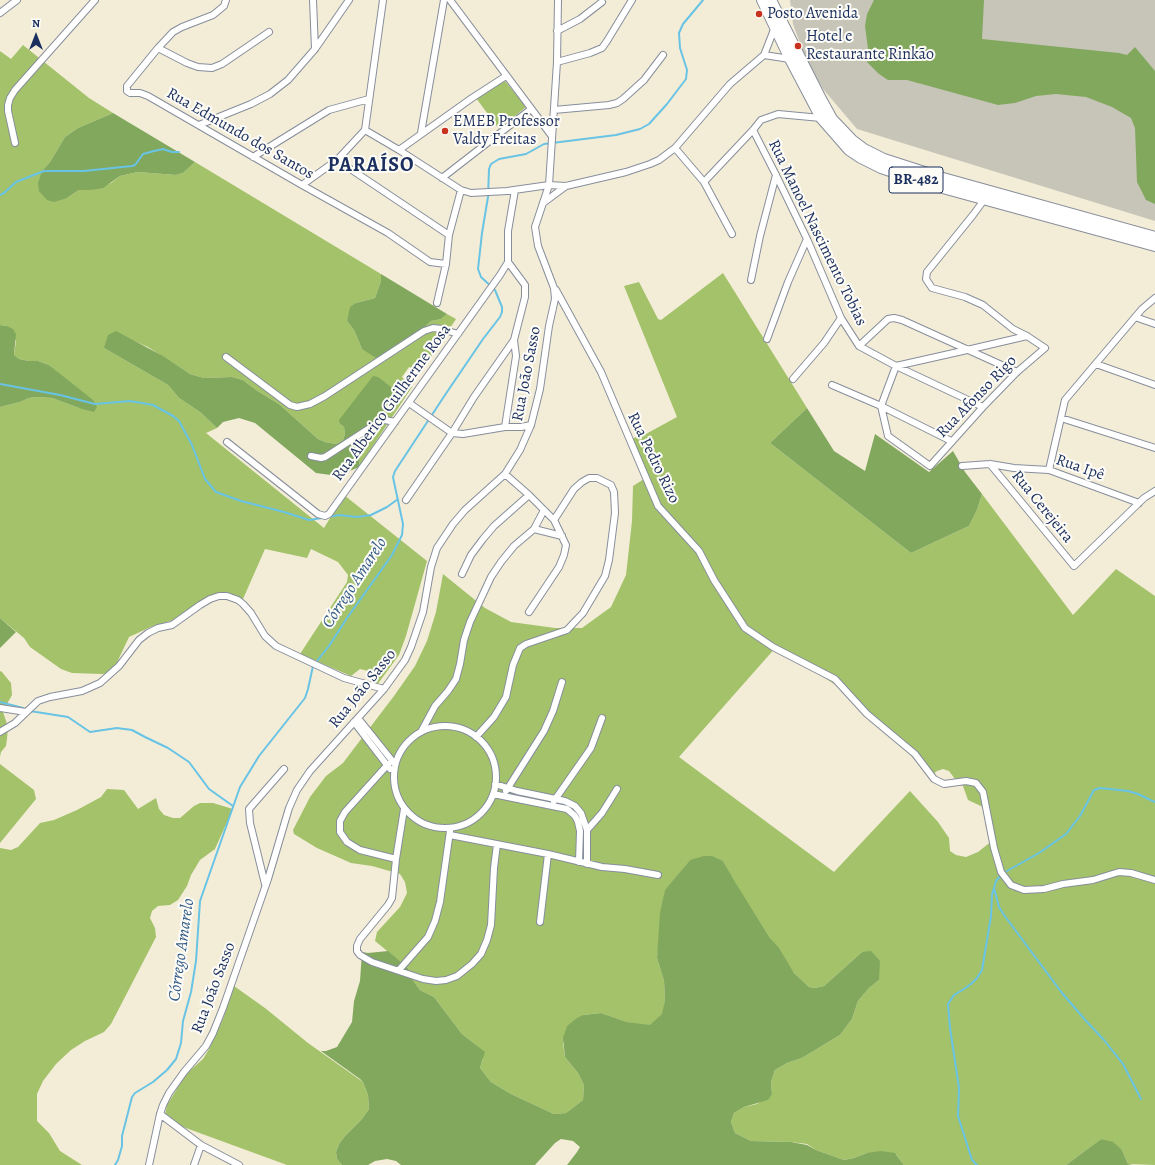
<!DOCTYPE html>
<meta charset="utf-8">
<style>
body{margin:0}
#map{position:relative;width:1155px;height:1165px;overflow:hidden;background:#f3edd8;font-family:Alegreya,serif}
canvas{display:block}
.north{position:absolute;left:16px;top:16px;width:40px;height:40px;-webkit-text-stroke:3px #fdfcf7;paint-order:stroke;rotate:0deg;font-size:11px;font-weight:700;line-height:16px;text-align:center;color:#1b2f5e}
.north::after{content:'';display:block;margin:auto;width:14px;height:18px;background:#1b2f5e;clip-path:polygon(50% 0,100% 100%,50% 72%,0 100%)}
</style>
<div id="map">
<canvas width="1155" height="1165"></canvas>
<div class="north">N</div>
</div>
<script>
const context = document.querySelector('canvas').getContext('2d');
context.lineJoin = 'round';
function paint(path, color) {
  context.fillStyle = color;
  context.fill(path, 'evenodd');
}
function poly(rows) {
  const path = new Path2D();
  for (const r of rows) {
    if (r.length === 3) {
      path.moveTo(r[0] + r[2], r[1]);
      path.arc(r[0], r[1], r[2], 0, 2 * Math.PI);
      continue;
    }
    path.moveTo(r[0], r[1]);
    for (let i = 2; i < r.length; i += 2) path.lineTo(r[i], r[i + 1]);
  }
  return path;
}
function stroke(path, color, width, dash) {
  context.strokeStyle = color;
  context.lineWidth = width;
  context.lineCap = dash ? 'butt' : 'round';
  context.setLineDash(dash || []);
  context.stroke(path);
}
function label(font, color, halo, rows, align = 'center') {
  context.font = font + ' Alegreya,serif';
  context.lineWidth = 4;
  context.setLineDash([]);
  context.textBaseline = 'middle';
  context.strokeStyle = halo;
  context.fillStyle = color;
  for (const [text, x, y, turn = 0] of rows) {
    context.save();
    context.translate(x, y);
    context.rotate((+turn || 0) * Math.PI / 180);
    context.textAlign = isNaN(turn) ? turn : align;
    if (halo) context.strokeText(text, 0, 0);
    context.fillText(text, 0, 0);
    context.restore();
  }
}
const industrial = poly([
 [790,0,1155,0,1155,221,857,129,823,89,805,57,793,24]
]);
const green = poly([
 [23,45,89,98,113,113,78,128,65,137,50,162,42,171,67,198,79,190,91,190,111,183,120,176,138,172,176,175,183,173,195,162,381,274,381,281,375,298,356,303,347,321,354,330,362,349,391,356,401,351,431,321,441,319,447,314,456,319,421,372,409,367,402,377,412,387,359,467,361,448,369,429,340,424,344,427,345,434,343,440,336,444,325,442,318,439,279,404,256,390,243,380,232,377,204,378,190,374,148,347,132,340,104,348,168,385,179,398,200,412,217,428,206,433,324,528,344,495,427,561,406,636,399,655,377,685,368,671,360,669,351,676,300,654,347,582,348,575,338,562,311,549,307,558,265,549,243,599,226,594,177,619,153,626,129,637,112,673,102,674,72,673,61,669,30,647,24,638,0,618,0,407,20,402,29,398,37,397,52,398,79,408,59,374,49,365,38,361,29,361,19,359,14,355,16,341,7,326,0,325,0,51,11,59],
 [505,81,526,107,499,129,476,98],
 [723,273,807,408,770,443,911,553,969,526,977,510,982,494,1073,615,1116,569,1155,596,1155,1165,1128,1164,1122,1150,1101,1139,1066,1165,904,1165,896,1154,867,1153,854,1158,844,1160,816,1150,807,1144,791,1142,751,1141,735,1133,731,1122,734,1113,744,1107,757,1104,772,1094,771,1082,775,1070,787,1063,802,1058,840,1035,852,1019,858,1001,869,988,879,980,862,952,824,986,815,988,809,987,794,973,770,938,734,882,723,861,690,860,665,891,657,958,664,981,665,1000,663,1014,650,1026,627,1022,601,1013,583,1015,563,1043,565,1057,578,1073,584,1085,583,1100,566,1113,554,1114,511,1094,491,1082,480,1068,483,1059,477,1046,462,1034,434,997,420,990,412,979,408,968,375,941,377,932,400,907,407,893,405,882,400,874,372,866,351,863,317,848,294,834,293,830,310,797,326,776,343,763,349,755,394,696,415,666,427,641,436,612,443,574,485,608,511,622,555,628,582,628,611,607,626,575,632,521,633,486,644,479,630,439,644,435,677,417,624,286,639,282,658,319,661,320],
 [777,646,852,696,931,776,937,771,943,769,949,771,955,779,963,786,968,800,983,807,986,828,990,837,993,840,978,852,966,857,956,855,950,851,949,838,938,822,910,791,834,872,679,757],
 [0,671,2,672,11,683,12,695,7,704,2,709,8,727,7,739,6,746,1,752,0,757],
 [0,764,34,790,36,799,0,843],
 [107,789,124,790,138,809,156,798,159,809,164,815,173,818,180,818,194,806,200,803,213,803,233,809,215,849,200,860,191,875,187,886,178,900,170,905,158,906,152,911,150,918,155,928,156,937,111,1024,104,1032,85,1041,71,1050,56,1064,43,1081,37,1094,37,1121,49,1133,60,1151,82,1165,0,1165,0,848,11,850,18,847,40,823,54,820,77,810,101,797],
 [234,986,265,1008,308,1043,363,1082,368,1095,369,1109,362,1119,345,1136,339,1144,336,1152,337,1159,342,1165,287,1165,175,1124,165,1115,167,1105,186,1074,203,1059,209,1049,223,1019]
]);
const forest = poly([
 [874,0,984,0,982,39,1119,53,1127,55,1135,47,1155,71,1155,204,1146,200,1137,182,1135,128,1131,118,1112,107,1086,97,1056,94,1036,96,1015,103,998,105,907,80,888,80,879,74,867,62,868,49,865,26,867,14],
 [113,113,195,162,183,173,176,175,138,172,120,176,103,188,91,190,79,190,67,198,54,202,47,200,39,191,38,183,42,171,50,162,65,137,78,128],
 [381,274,447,314,441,319,431,321,401,351,379,360,362,349,354,330,347,321,350,307,356,303,375,298,381,281],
 [0,325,7,326,13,329,16,334,14,355,19,359,29,361,38,361,49,365,93,400,97,407,94,412,79,408,52,398,37,397,29,398,20,402,0,407],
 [116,331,163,356,190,374,204,378,232,377,243,380,256,390,279,404,318,439,325,442,336,444,343,440,345,434,344,427,340,424,339,420,373,376,378,377,391,387,392,395,382,414,369,429,364,438,361,448,359,467,338,476,316,473,255,423,239,418,223,422,217,428,200,412,179,398,168,385,104,348,108,335],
 [807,408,834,451,865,471,875,434,929,472,953,451,965,472,982,494,977,510,969,526,911,553,770,443],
 [0,618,16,632,0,648],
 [704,856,712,856,723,861,735,882,770,938,779,948,794,973,809,987,815,988,824,986,862,952,871,951,880,961,879,980,869,988,858,1001,852,1019,840,1035,802,1058,787,1063,775,1070,771,1082,772,1094,768,1100,744,1107,734,1113,731,1122,735,1133,751,1141,791,1142,807,1145,816,1150,844,1160,854,1158,867,1153,881,1151,895,1153,904,1165,567,1165,577,1152,580,1147,573,1141,561,1139,555,1143,535,1165,401,1165,396,1161,387,1159,375,1161,368,1165,342,1165,337,1159,336,1152,339,1144,345,1136,362,1119,369,1109,368,1095,363,1082,360,1079,321,1051,326,1051,337,1047,352,1022,354,1001,360,981,362,952,368,953,388,951,408,968,412,979,420,990,434,997,462,1034,485,1052,480,1068,491,1082,511,1094,554,1114,566,1113,583,1100,584,1085,578,1073,565,1057,563,1038,567,1026,577,1018,583,1015,601,1013,627,1022,650,1025,662,1014,665,1000,664,981,657,958,660,913,665,890,690,860],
 [1101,1139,1113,1142,1122,1150,1128,1164,1133,1165,1066,1165]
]);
const stream = poly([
 [0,195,4,193,16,182,44,171,84,171,132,166,135,165,143,154,154,151,163,149,172,152,179,152],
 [0,384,60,395,95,404,130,401,153,405,173,416,179,421,192,445,205,479,216,492,241,501,284,512,309,520,322,518],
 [328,517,339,515,357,517,371,515,387,507,398,499],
 [0,702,23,708],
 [30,711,68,717,90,732,117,728,132,730,145,737,168,748,189,762,209,789,233,806],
 [1007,871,1039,853,1066,834,1080,816,1094,790,1100,788,1128,791,1138,794,1155,802],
 [994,888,999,907,1004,915,1062,993,1087,1022,1104,1040,1123,1064,1141,1099],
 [115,1165,118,1160,122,1146,122,1136,132,1097,135,1093,153,1082,167,1070,176,1059,181,1043,183,1021,191,992,196,961,200,901,240,787,259,756,305,698,308,689,313,666,329,646,347,618,392,555,402,535,403,524,394,482,393,477,395,471,445,395,483,339,500,317,502,312,502,307,495,290,481,277,478,269,482,233,488,197,489,169,491,164,499,159,526,154,544,144,616,135,640,129,649,124,667,104,686,79,687,70,680,48,679,33,683,24,703,0],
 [977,1165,972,1160,958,1116,959,1088,950,1028,948,1004,954,995,964,989,971,984,977,978,982,970,991,916,992,895,996,881,1001,875]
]);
const minor = poly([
 [226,0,224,6,213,15,182,27,173,32,158,48,127,86,127,91,130,93,140,93,148,96,302,185,388,233,430,262,446,264],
 [313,0,315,49],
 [450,0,551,135],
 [0,13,17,0],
 [557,31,580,19,602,2],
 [158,48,187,63,198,67,212,68,222,64,269,32],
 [764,55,790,59],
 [557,62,590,53,602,48,607,41,632,0],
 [554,110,609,105,617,103,623,99,644,80,663,55],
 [199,125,251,104,270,94,288,80,315,49,349,0],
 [365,130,399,150,461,190,471,193,507,191,549,185,566,186,626,172,650,164,659,160,675,148,730,84,764,55,775,27],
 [365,130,383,0],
 [753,130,776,175,807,239,841,318,859,346,896,366,983,407],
 [421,133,444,0],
 [15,143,8,111,8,105,10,98,15,90,95,0],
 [675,148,704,182,732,234],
 [399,150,472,98,506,76],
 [253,157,329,110,369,99],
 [337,160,449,235],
 [442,178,531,109],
 [704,182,753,130,761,120,778,114,821,118],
 [302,185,337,160,365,130],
 [984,200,973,215,927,272,926,279,932,288,965,297,983,305,1013,329,1027,336,1045,348,1017,372,983,407,930,466,888,436,881,406,896,366,967,350,1027,336],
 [543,203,566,186],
 [751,280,760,236,776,175],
 [556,290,601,372,658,506,699,551,714,580,745,628,773,647,835,679,867,714,915,754,934,779,944,784,966,781,976,783,983,792,994,848,1001,872,1011,885,1024,890,1044,889,1063,884,1093,880,1119,872,1131,873,1155,880],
 [437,303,446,264,449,235,461,190],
 [1135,317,1155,324],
 [767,339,788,282,807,239],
 [859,346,888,319,894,318,902,320,1017,372],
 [226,357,290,405,297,407,310,404,325,396,424,331,433,328,442,329,458,334],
 [1096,364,1155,385],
 [793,379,824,343,841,318],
 [832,385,881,406,951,441],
 [409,403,452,433,463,434,505,427,521,427,531,425],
 [1061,418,1155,448],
 [505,427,516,356,514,340,525,297,525,285,508,262],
 [227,442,318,514,325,516,329,514,500,275,508,262,508,231,515,190],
 [311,456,321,458,325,457,379,422,385,420,395,422],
 [990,464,1074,566,1144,498,1155,491],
 [962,466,990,464,1014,468,1049,470,1139,503],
 [1049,470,1065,400,1142,309,1155,298],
 [505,474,529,495,554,520,566,545,564,555,559,567,529,612],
 [406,500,452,433,474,397,514,340],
 [534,529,544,510],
 [462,574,471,555,483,539,494,526,529,495],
 [0,708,26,712],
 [358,718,394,763],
 [354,722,390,769],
 [445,777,51],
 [0,732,15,723,38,701,50,697,82,691,100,683,119,666,139,640,148,633,158,628,172,625,200,605,210,599,219,596,227,596,238,600,243,604,251,613,265,636,276,646,344,678,384,689],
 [421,732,435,706,448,691,456,679,460,664,464,640,470,622,491,577,501,562,514,546,534,529,562,536],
 [476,737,494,717,506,697,513,665,520,648,526,644,567,630,583,613,605,576,609,560,615,513,614,492,611,485,597,478,589,478,582,482,574,489,554,520],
 [391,761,345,812,340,821,340,832,347,842,360,850,396,859],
 [495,784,517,791,565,801,575,806,581,813,587,830,587,864],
 [506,791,544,731,553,711,562,682],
 [493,794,567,809,575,816,578,822,580,831,579,862],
 [554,801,591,748,602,718],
 [404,809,396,859,392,898,388,905,360,939,357,946,357,951,360,955,372,962,423,979,436,981,446,980,457,976,472,964,481,954,487,940,491,925,494,868,497,844],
 [587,830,602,813,617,789],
 [450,835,548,854,602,867,625,869,658,875],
 [265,884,250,823,249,809,284,769],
 [540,922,548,854],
 [399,970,428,937,435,921,440,902,450,831],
 [160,1114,201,1145,239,1165],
 [149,1165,160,1114,163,1105,169,1093,184,1072,206,1046,213,1033,223,1008,268,879,289,808,297,790,310,771,384,689,405,660,411,647,423,612,431,567,437,548,453,524,465,510,505,474,520,450,531,425,540,389,549,326,555,299,554,288,538,246,535,227,549,185,557,62,558,0],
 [194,1165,201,1145]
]);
const trunk = poly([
 [762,0,790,59,821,118,849,150,861,158,881,168,939,187,1155,246],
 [771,0,821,99,832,119,852,140,864,149,884,159,943,178,1155,237]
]);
const markers = [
 [759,14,4,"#c8321e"],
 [798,46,4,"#c8321e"],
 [445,131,4,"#c8321e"]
];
const shields = [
 [916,180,54]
];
const shieldNames = [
 ["BR-482",916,180]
];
const poiNames = [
 ["Posto Avenida",767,14],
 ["Hotel e",806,37],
 ["Restaurante Rinkão",806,55],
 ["EMEB Professor",453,122],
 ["Valdy Freitas",453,140]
];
const streetNames = [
 ["Rua Edmundo dos Santos",240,134,30],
 ["Rua Manoel Nascimento Tobias",817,233,64],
 ["Rua João Sasso",527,374,-79],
 ["Rua Afonso Rigo",977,397,-46],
 ["Rua Alberico Guilherme Rosa",392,403,-54],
 ["Rua Pedro Rizo",653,458,64],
 ["Rua Ipê",1080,468,19],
 ["Rua Cerejeira",1042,507,51],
 ["Rua João Sasso",363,689,-51],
 ["Rua João Sasso",214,988,-69]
];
const waterNames = [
 ["Córrego Amarelo",355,583,-57],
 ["Córrego Amarelo",182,950,-82]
];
const districtNames = [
 ["PARAÍSO",371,166]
];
paint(industrial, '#c6c5b8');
paint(green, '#a3c26a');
paint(forest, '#82a85e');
stroke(stream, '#68c3e5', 2);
stroke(minor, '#878e9b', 8);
stroke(trunk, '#878e9b', 12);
stroke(minor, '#fff', 6);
stroke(trunk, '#fff', 10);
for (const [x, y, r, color] of markers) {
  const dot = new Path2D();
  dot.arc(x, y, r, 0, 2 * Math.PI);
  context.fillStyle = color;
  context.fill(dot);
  stroke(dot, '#fdfcf7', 1.5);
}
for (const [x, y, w] of shields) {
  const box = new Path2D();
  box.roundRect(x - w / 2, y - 13, w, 26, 3);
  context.fillStyle = '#fdfcf7';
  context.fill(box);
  stroke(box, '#1b2f5e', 1);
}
label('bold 15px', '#1b2f5e', null, shieldNames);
label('16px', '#1b2f5e', '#fdfcf7', poiNames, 'left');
label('16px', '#1b2f5e', '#fdfcf7', streetNames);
label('italic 17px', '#325b86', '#fdfcf7', waterNames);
context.letterSpacing = '1px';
label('bold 20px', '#1b2f5e', '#fdfcf7', districtNames);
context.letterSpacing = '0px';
</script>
